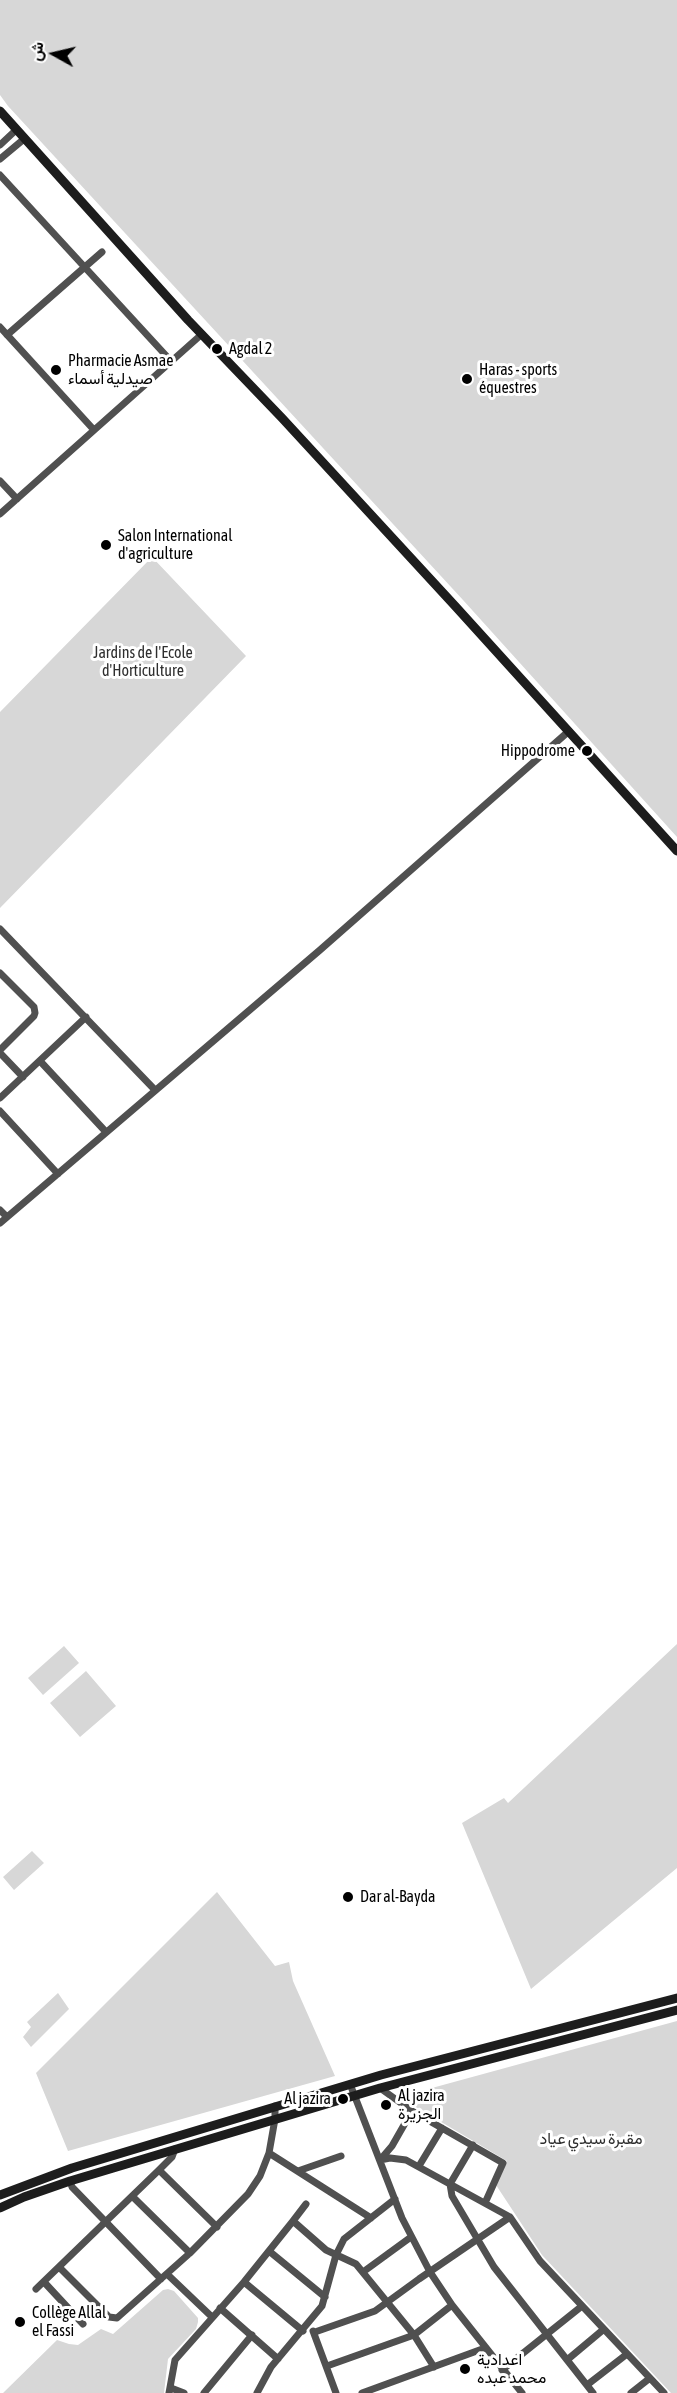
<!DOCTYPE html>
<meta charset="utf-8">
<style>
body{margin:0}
#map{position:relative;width:677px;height:2393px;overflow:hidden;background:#fff;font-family:"Asap Condensed",Vazirmatn,sans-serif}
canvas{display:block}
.north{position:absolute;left:24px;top:24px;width:60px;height:60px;-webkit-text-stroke:4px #fff;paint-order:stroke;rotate:278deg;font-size:16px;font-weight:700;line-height:24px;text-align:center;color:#000}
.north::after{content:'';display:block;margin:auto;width:21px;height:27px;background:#000;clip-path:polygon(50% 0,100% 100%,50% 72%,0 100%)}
</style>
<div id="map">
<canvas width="677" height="2393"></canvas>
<div class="north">ش</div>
</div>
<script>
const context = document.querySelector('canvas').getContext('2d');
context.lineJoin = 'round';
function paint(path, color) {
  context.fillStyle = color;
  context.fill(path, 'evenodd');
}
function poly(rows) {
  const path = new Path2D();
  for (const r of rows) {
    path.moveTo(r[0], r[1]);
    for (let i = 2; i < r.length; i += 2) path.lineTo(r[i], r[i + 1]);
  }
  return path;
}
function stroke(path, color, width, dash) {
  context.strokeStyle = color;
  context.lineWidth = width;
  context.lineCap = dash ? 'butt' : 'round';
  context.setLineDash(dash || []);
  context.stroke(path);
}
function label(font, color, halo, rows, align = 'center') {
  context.font = font + ' "Asap Condensed",Vazirmatn,sans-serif';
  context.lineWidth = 6;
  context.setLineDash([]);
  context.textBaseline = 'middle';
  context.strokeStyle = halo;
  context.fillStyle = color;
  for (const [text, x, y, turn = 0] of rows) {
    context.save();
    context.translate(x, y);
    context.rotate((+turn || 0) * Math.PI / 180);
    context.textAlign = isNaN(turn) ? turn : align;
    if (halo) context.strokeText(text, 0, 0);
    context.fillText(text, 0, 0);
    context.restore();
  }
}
const green = poly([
 [0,0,677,0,677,837,463,600,8,106,0,95],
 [152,557,246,656,0,908,0,712],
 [677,1644,677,1868,531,1989,462,1823,504,1798,508,1803],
 [64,1646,79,1663,43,1695,28,1678],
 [86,1671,116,1706,80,1737,50,1703],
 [32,1851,44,1863,14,1890,3,1877],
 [217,1892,275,1966,289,1962,293,1981,335,2076,68,2151,36,2073],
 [58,1993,69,2009,31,2047,23,2037,31,2027,27,2022],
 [677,2021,677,2393,671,2393,542,2255,496,2185,507,2161,399,2097],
 [168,2289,174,2291,198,2318,198,2322,196,2329,168,2359,164,2393,3,2393,57,2340,69,2344,78,2345,101,2329,113,2334,163,2290]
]);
const street = poly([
 [0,145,16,130],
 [0,159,24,139],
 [0,175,171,361],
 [0,327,94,430],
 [7,335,102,252],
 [0,481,17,499],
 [0,514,202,334],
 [0,929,155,1090],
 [0,973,34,1007,35,1013,34,1016,0,1050],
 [0,1053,23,1077],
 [40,1061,106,1132],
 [0,1098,86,1017],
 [0,1111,58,1174],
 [0,1210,7,1217],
 [0,1223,320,950,569,731],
 [350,2084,402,2218,430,2272,452,2305,522,2393],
 [380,2088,412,2111,503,2163,485,2203],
 [275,2106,275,2119,269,2153,371,2218],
 [473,2145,450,2184,452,2196,494,2267,593,2393],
 [380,2160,390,2158,406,2160,510,2217,540,2261,664,2393],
 [380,2160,392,2146,412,2111],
 [419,2166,442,2128],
 [159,2170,217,2227],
 [298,2171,341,2156],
 [70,2181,72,2187,161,2279],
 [133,2197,190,2253],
 [293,2221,306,2204],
 [269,2251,325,2297],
 [59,2267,109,2317,117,2318,190,2253,248,2194,260,2176,269,2153],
 [363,2272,411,2237],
 [167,2274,212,2317],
 [44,2282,83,2324],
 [244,2282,303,2331],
 [36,2289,159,2170,172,2157,175,2149],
 [220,2308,278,2359],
 [313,2331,336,2393],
 [315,2332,375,2311,419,2279,510,2217],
 [567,2360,604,2329],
 [327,2366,414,2335,452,2305],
 [502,2370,582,2306],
 [587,2385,627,2354],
 [171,2388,184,2393],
 [169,2393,175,2360,244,2282,293,2221,326,2250,356,2264,414,2335,434,2367],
 [204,2393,252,2335],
 [257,2393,271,2367,322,2306,336,2255,344,2239,395,2199],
 [362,2393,485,2348],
 [631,2393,650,2378]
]);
const secondary = poly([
 [0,111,188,320,282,418,456,607,677,851],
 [0,2195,72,2168,381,2075,677,1998],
 [0,2208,24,2197,70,2181,380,2088,677,2010]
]);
const markers = [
 [217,349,6,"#000"],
 [56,370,6,"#000"],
 [467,379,6,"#000"],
 [106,545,6,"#000"],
 [587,751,6,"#000"],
 [348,1897,6,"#000"],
 [343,2099,6,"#000"],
 [386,2105,6,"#000"],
 [20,2322,6,"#000"],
 [465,2369,6,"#000"]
];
const poiNames = [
 ["Agdal 2",229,349],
 ["Pharmacie Asmae",68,361],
 ["صيدلية أسماء",68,379],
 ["Haras - sports",479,370],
 ["équestres",479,388],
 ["Salon International",118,536],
 ["d'agriculture",118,554],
 ["Hippodrome",575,751,"right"],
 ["Dar al-Bayda",360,1897],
 ["Al jazira",398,2096],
 ["الجزيرة",398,2114],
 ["Al jazira",331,2099,"right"],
 ["Collège Allal",32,2313],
 ["el Fassi",32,2331],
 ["اعدادية",477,2360],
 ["محمد عبده",477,2378]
];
const parkNames = [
 ["Jardins de I'Ecole",143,653],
 ["d'Horticulture",143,671],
 ["مقبرة سيدي عياد",591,2139]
];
paint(green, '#d7d7d7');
stroke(street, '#505050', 7);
stroke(secondary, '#1d1d1d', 9);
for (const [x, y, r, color] of markers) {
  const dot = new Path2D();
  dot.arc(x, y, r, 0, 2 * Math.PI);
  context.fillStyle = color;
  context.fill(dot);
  stroke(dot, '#fff', 2);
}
label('16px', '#000', '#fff', poiNames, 'left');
label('16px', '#2e2e2e', '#fff', parkNames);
</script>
